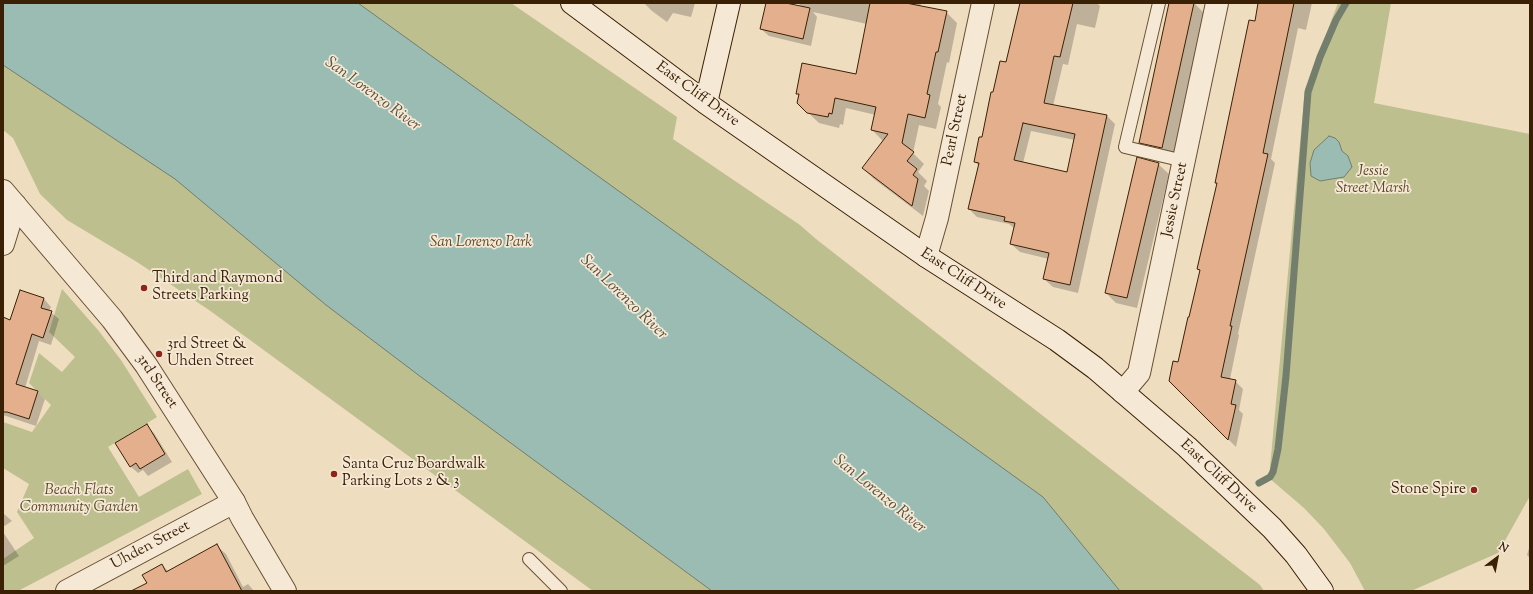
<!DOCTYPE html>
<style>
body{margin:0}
#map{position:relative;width:1533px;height:594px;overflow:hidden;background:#efddc0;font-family:"Sorts Mill Goudy",serif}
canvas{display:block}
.frame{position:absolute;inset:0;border:4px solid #3a2005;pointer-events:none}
.north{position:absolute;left:1477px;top:538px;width:40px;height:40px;-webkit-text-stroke:3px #f5e9d6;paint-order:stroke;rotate:32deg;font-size:11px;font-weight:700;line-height:16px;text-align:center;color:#3a2005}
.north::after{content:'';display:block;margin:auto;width:14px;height:18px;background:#3a2005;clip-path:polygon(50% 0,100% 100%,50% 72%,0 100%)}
</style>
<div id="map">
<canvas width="1533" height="594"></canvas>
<div class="frame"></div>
<div class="north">N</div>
</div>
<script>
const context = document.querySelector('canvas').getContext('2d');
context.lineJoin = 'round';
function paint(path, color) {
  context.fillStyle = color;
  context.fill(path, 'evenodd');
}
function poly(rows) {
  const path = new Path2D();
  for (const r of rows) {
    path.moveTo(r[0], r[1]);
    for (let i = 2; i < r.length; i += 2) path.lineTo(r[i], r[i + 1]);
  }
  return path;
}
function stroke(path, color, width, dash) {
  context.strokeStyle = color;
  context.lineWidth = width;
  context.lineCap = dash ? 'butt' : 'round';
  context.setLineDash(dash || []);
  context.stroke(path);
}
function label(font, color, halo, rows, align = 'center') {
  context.font = font + ' "Sorts Mill Goudy",serif';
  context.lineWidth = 3.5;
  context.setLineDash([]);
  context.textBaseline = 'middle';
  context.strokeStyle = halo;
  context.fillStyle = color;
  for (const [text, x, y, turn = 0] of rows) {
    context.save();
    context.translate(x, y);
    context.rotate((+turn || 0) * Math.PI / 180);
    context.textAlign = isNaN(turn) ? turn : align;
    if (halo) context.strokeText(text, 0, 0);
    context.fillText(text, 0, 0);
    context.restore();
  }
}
const green = poly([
 [3,3,511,3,677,117,673,139,800,225,816,239,1260,585,1264,591,593,591,209,310,137,262,67,220,40,194,13,138,3,130],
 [1338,3,1391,3,1374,103,1530,134,1530,496,1498,553,1411,591,1365,591,1350,563,1324,529,1304,508,1269,478,1305,89],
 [62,289,98,330,121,360,157,417,108,447,139,497,188,469,202,494,18,591,3,591,3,559,34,538,17,512,29,484,3,468,3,422,32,432,51,405,29,383,39,353,62,372,75,357,49,332]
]);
const water = poly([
 [3,3,358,3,1043,497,1120,591,712,591,421,377,326,305,175,179,3,65,3,3],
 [1329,136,1335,138,1339,142,1342,151,1348,156,1352,167,1344,177,1320,181,1311,176,1310,163,1314,150,1329,136]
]);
const shadow = poly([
 [644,3,695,3,691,17,673,13,667,22,652,11],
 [767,3,782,3,803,8,798,3,921,3,920,7,946,12,957,23,949,63,947,62,938,104,941,107,936,129,919,125,913,153,924,164,918,172,927,181,924,186,929,191,923,216,874,179,863,168,884,142,872,130,876,115,846,108,843,125,840,124,839,128,819,123,798,103,799,96,797,93,857,75,867,24,813,12,817,17,811,46,769,36,761,29],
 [1021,3,1097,3,1100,6,1095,28,1077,24,1068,65,1063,64,1053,106,1107,116,1115,124,1078,293,1053,287,1044,279,1049,259,1020,252,1011,244,1015,229,1009,224,977,217,969,209,979,166,975,162,983,139,994,93,1006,63],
 [1031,131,1075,140,1068,173,1023,163],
 [1170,3,1194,3,1204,13,1173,158,1151,153,1140,142],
 [1259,3,1312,3,1306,30,1298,28,1271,159,1275,163,1238,334,1239,335,1230,379,1235,381,1243,389,1239,410,1243,414,1236,447,1170,381,1179,363,1201,272,1198,269,1218,184,1216,183],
 [1158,164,1169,174,1137,308,1116,303,1106,293],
 [44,299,51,307,49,311,59,319,51,345,39,341,25,388,38,392,45,399,36,426,3,415,3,330,11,321],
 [147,426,154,433,172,462,148,476,143,470,138,473,130,466],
 [3,513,12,521,3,527],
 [3,532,19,556,3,566],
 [1530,545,1530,558,1527,555],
 [217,546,226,554,243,587,248,584,254,591,145,591,162,565,169,572]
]);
const stream = poly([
 [1259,483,1270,477,1273,472,1278,449,1286,376,1308,92,1320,57,1336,20,1346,3]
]);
const building = poly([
 [766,3,786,3,810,8,803,39,760,29,766,3],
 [870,3,906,3,947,11,938,52,936,52,927,94,930,95,925,118,908,114,902,143,914,152,907,161,917,169,913,175,918,179,912,206,862,168,888,134,871,130,876,107,835,98,832,114,829,113,828,117,807,113,797,103,799,94,796,94,802,63,856,74,870,3],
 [1020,3,1073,3,1060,57,1054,56,1044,103,1107,115,1070,285,1043,279,1049,253,1010,244,1015,223,1004,221,1005,217,968,209,979,163,974,162,979,137,982,137,991,92,993,92,1000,61,1006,62,1020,3],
 [1023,123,1075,134,1067,172,1014,160,1023,123],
 [1169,3,1194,3,1162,148,1139,143,1169,3],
 [1258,3,1294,3,1263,153,1268,154,1230,326,1232,326,1221,377,1236,380,1231,404,1236,405,1228,440,1169,381,1173,361,1178,362,1188,317,1189,317,1200,270,1197,269,1217,183,1215,183,1249,20,1255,21,1258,3],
 [1137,157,1159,163,1127,298,1105,293,1137,157],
 [20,290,44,298,41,308,52,311,43,338,32,334,16,384,38,391,29,419,7,412,3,412,3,317,10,320,20,290],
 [147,424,165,454,140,469,136,463,130,467,115,443,147,424],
 [217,544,242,591,131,591,147,583,142,575,162,564,166,572,217,544]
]);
const service = poly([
 [1159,3,1125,147,1184,161],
 [529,559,561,591]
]);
const minor = poly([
 [3,244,15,205],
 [926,256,937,218,983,3],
 [1123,392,1139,373,1217,3],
 [67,591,234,502]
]);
const tertiary = poly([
 [3,191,112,319,146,365,234,502,242,518,285,591]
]);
const secondary = poly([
 [572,3,706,103,926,256,1057,340,1095,368,1187,447,1272,528,1296,555,1322,591],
 [706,103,729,3]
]);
const markers = [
 [144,288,4,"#8f2418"],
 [159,354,4,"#8f2418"],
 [334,474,4,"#8f2418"],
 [1474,490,4,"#8f2418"]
];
const streetNames = [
 ["East Cliff Drive",697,95,36],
 ["Pearl Street",956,130,-78],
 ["Jessie Street",1176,200,-78],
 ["East Cliff Drive",963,280,33],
 ["3rd Street",156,382,56],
 ["East Cliff Drive",1218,477,43],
 ["Uhden Street",151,546,-28]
];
const parkNames = [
 ["Jessie",1373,172],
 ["Street Marsh",1373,189],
 ["San Lorenzo Park",481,243],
 ["Beach Flats",79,491],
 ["Community Garden",79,508]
];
const poiNames = [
 ["Third and Raymond",152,279],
 ["Streets Parking",152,296],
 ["3rd Street &",167,345],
 ["Uhden Street",167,362],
 ["Santa Cruz Boardwalk",342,465],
 ["Parking Lots 2 & 3",342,482],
 ["Stone Spire",1466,490,"right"]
];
const waterNames = [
 ["San Lorenzo River",372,95,36],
 ["San Lorenzo River",623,298,44],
 ["San Lorenzo River",879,495,39]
];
paint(green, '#bebf8f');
paint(water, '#9abcb3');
stroke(water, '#747e6d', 1);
paint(shadow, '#0003');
stroke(stream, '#747e6d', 7);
paint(building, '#e3af8c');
stroke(building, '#3a2005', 1);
stroke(service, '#674f34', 14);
stroke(minor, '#674f34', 24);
stroke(tertiary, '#674f34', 24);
stroke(secondary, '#3a2005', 24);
stroke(service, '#f5e9d6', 12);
stroke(minor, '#f5e9d6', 22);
stroke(tertiary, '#f5e9d6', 22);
stroke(secondary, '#f5e9d6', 22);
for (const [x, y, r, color] of markers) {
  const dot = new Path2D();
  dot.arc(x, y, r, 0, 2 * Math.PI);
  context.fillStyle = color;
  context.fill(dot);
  stroke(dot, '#f5e9d6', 1.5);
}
label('15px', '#3a2005', '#f5e9d6', streetNames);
label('italic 15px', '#5b4828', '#f5e9d6', parkNames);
label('15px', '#3a2005', '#f5e9d6', poiNames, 'left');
label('italic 16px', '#574f39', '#f5e9d6', waterNames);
</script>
